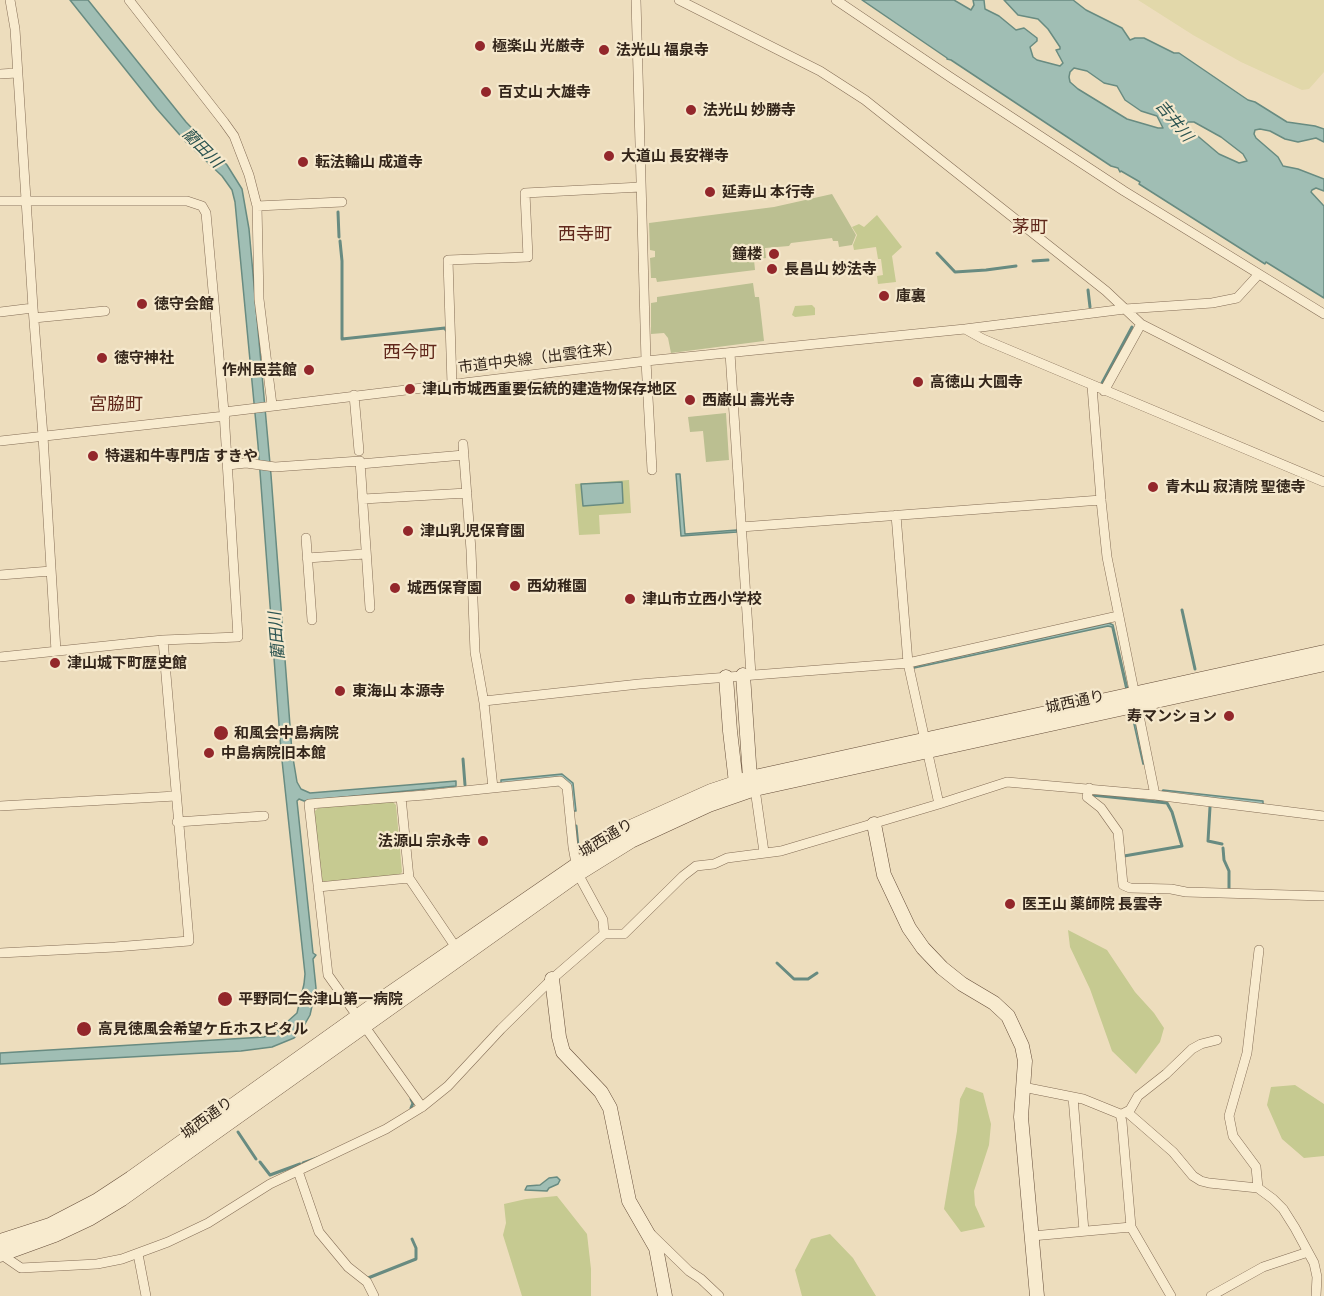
<!DOCTYPE html>
<meta charset="utf-8">
<style>
body{margin:0}
canvas{display:block;background:#edddbd}
</style>
<canvas width="1324" height="1296"></canvas>
<script>
const context = document.querySelector('canvas').getContext('2d');
context.lineJoin = 'round';
function paint(path, color) {
  context.fillStyle = color;
  context.fill(path, 'evenodd');
}
function poly(rows) {
  const path = new Path2D();
  for (const r of rows) {
    path.moveTo(r[0], r[1]);
    for (let i = 2; i < r.length; i += 2) path.lineTo(r[i], r[i + 1]);
  }
  return path;
}
function stroke(path, color, width, dash) {
  context.strokeStyle = color;
  context.lineWidth = width;
  context.lineCap = dash ? 'butt' : 'round';
  context.setLineDash(dash || []);
  context.stroke(path);
}
function label(font, color, halo, rows, align = 'center') {
  context.font = font + ' "Crimson Pro","Noto Sans JP",serif';
  context.lineWidth = 4.5;
  context.setLineDash([]);
  context.textBaseline = 'middle';
  context.strokeStyle = halo;
  context.fillStyle = color;
  for (const [text, x, y, turn = 0] of rows) {
    context.save();
    context.translate(x, y);
    context.rotate((+turn || 0) * Math.PI / 180);
    context.textAlign = isNaN(turn) ? turn : align;
    if (halo) context.strokeText(text, 0, 0);
    context.fillText(text, 0, 0);
    context.restore();
  }
}
const farmland = poly([
 [1138,0,1324,0,1324,72,1309,89,1302,90,1241,62,1193,35]
]);
const green = poly([
 [877,215,902,247,892,256,896,282,878,284,877,276,883,275,881,259,878,259,876,247,854,250,853,245,857,235,852,227,859,224,864,227],
 [812,305,815,308,815,315,795,317,792,315,795,306],
 [629,480,631,513,599,515,600,534,579,535,575,484],
 [391,800,396,805,402,872,399,875,325,883,322,880,314,812,319,807],
 [1068,930,1107,950,1135,992,1154,1013,1164,1028,1160,1042,1136,1074,1112,1051,1090,989,1070,947],
 [1295,1085,1324,1104,1324,1156,1304,1158,1282,1139,1267,1105,1271,1087],
 [966,1087,983,1093,991,1124,989,1145,974,1191,975,1205,985,1227,961,1232,944,1209,957,1131,960,1099],
 [557,1196,587,1234,591,1269,591,1296,522,1296,503,1235,506,1223,504,1204,526,1199],
 [830,1234,853,1258,876,1296,802,1296,795,1270,811,1239]
]);
const cemetery = poly([
 [832,194,856,235,852,245,839,247,838,241,833,241,832,238,791,243,789,246,765,248,766,258,754,260,755,270,657,282,656,278,651,278,650,258,655,257,655,251,650,250,649,223,774,207],
 [753,283,755,297,759,297,764,341,671,353,668,338,664,333,651,334,651,303,657,302,657,297],
 [726,413,729,460,706,462,703,431,690,432,688,417]
]);
const water = poly([
 [70,0,88,0,186,122,227,165,242,189,249,229,271,475,292,752,297,782,301,789,310,793,456,781,456,786,304,801,299,799,297,801,313,953,316,955,313,959,316,988,310,1015,301,1031,294,1038,272,1047,241,1051,0,1064,0,1053,264,1037,277,1031,297,1013,304,984,305,974,281,751,258,445,235,202,232,190,222,176,186,142,157,109,70,0],
 [862,0,954,0,971,10,974,5,973,0,984,0,985,9,999,16,1016,30,1024,28,1037,38,1037,41,1030,47,1033,57,1037,60,1060,66,1063,63,1056,50,1060,49,1060,47,1048,29,1038,19,1018,15,1004,0,1073,0,1086,10,1122,28,1130,40,1135,38,1144,38,1174,53,1179,53,1248,100,1255,102,1287,122,1315,126,1324,129,1324,142,1316,138,1298,142,1285,139,1270,131,1260,129,1255,130,1254,134,1256,138,1278,157,1283,166,1298,169,1324,179,1324,191,1316,188,1312,190,1311,192,1324,206,1324,298,1266,262,1265,264,1139,184,1140,182,1121,171,1120,172,1118,168,1111,166,951,60,947,59,947,58,862,0],
 [1074,68,1087,71,1104,83,1117,86,1125,100,1141,111,1157,116,1163,128,1158,128,1127,119,1078,89,1070,82,1069,77,1070,72,1074,68],
 [1188,122,1194,122,1221,137,1243,154,1247,161,1239,163,1219,154,1187,127,1186,124,1188,122],
 [676,474,680,474,685,534,737,530,737,532,681,536,676,474],
 [622,482,623,503,583,506,581,484,622,482],
 [1109,623,1113,625,1145,764,1143,764,1112,627,1108,626,914,668,915,666,1109,623],
 [562,774,573,783,576,811,573,811,571,786,501,783,501,780,562,774],
 [1163,790,1263,801,1263,805,1166,794,1161,801,1156,800,1163,790],
 [557,1177,560,1180,558,1184,549,1188,547,1191,525,1190,527,1186,540,1185,549,1178,557,1177]
]);
const stream = poly([
 [338,212,339,237],
 [340,241,342,261,342,339,445,328,446,330],
 [937,253,955,272,986,270,1016,266],
 [1033,261,1048,260],
 [1088,290,1090,307],
 [1101,385,1132,327],
 [1182,610,1195,669],
 [463,759,465,785],
 [1092,795,1167,803,1172,812,1182,846,1124,856],
 [1210,807,1208,841,1222,844],
 [576,826,578,847],
 [1223,848,1224,860,1229,871,1229,892],
 [777,963,794,979,808,979,817,973],
 [411,1099,413,1103,411,1108],
 [238,1132,256,1159],
 [260,1162,270,1175,300,1164],
 [303,1163,320,1157],
 [368,1278,416,1259,416,1248,412,1239]
]);
const street = poly([
 [10,0,15,29,33,308,43,436,56,651],
 [129,0,224,122,234,136,249,175,257,206,259,299,272,405],
 [636,0,646,361,652,470],
 [679,0,820,71,865,100,1106,291,1141,324,1324,417],
 [836,0,950,77,1124,191,1324,314],
 [0,74,17,73],
 [0,201,187,201,202,206,206,213,224,412,238,637,163,640,0,657],
 [257,206,342,202],
 [0,312,33,308],
 [34,318,105,311],
 [965,329,983,339,1324,482],
 [730,353,751,675],
 [452,384,448,260,528,257,525,193,641,187],
 [1092,386,1101,500,1107,557,1155,795],
 [1104,391,1141,324],
 [354,395,359,451],
 [224,412,646,361,965,329,1125,309,1212,303,1237,298,1258,275],
 [0,441,225,416],
 [463,444,471,550,475,652,484,703,493,788],
 [360,464,464,455],
 [228,465,246,463,275,467,360,461,370,608],
 [363,499,467,493],
 [896,515,908,663,939,804],
 [741,527,1101,500],
 [306,538,312,620],
 [307,558,365,554],
 [0,575,51,571],
 [484,701,639,684,908,663,1118,616],
 [1089,788,1087,797,1101,808,1118,832,1123,885,1130,888,1171,889,1186,892,1324,896],
 [755,789,764,852],
 [401,797,409,878,459,952],
 [0,806,176,796],
 [177,822,264,816],
 [318,887,409,878],
 [604,934,624,934,683,876,696,866,714,864,727,858,781,851,939,804,1007,782,1155,795,1324,816],
 [0,953,115,947,189,941,163,640],
 [1023,1087,1083,1099,1120,1114,1122,1122,1131,1227],
 [1073,1097,1084,1231],
 [1127,1112,1173,1152,1193,1176,1201,1181,1209,1183,1258,1188,1273,1199,1283,1209,1295,1228,1314,1263,1317,1277,1316,1296],
 [1122,1114,1130,1110,1138,1096,1166,1074,1192,1049,1201,1044,1217,1040],
 [298,1171,319,1232,348,1267,367,1282,374,1296],
 [1258,1188,1256,1167,1233,1136,1229,1116,1247,1053,1259,950],
 [652,1235,689,1271,701,1279,719,1296],
 [1032,1236,1131,1227,1171,1296],
 [138,1254,146,1296],
 [2,1255,21,1268,97,1264,122,1259,168,1242,208,1223,270,1184,386,1129,422,1107,448,1086,501,1029,552,979,604,934,603,920,578,874,573,847,567,787,560,781,425,795,309,804,328,975,422,1107],
 [1211,1296,1263,1267,1308,1252]
]);
const secondary = poly([
 [743,675,750,778,753,784],
 [726,677,730,731,736,783,738,789],
 [874,824,884,875,909,928,923,948,942,968,962,984,994,1003,1008,1016,1022,1046,1025,1061,1021,1117,1037,1296],
 [552,979,559,1037,563,1052,601,1092,610,1108,629,1201,656,1248,665,1296],
 [0,1241,50,1225,96,1201,131,1178,386,996,633,826,711,791,750,778,1324,652],
 [0,1255,55,1235,89,1219,122,1199,578,874,631,841,709,805,755,789,1324,664]
]);
const markers = [
 [480,46,6,"#93272b"],
 [604,50,6,"#93272b"],
 [486,92,6,"#93272b"],
 [691,110,6,"#93272b"],
 [609,156,6,"#93272b"],
 [303,162,6,"#93272b"],
 [710,192,6,"#93272b"],
 [774,254,6,"#93272b"],
 [772,269,6,"#93272b"],
 [884,296,6,"#93272b"],
 [142,304,6,"#93272b"],
 [102,358,6,"#93272b"],
 [309,370,6,"#93272b"],
 [918,382,6,"#93272b"],
 [410,389,6,"#93272b"],
 [690,400,6,"#93272b"],
 [93,456,6,"#93272b"],
 [1153,487,6,"#93272b"],
 [408,531,6,"#93272b"],
 [515,586,6,"#93272b"],
 [395,588,6,"#93272b"],
 [630,599,6,"#93272b"],
 [55,663,6,"#93272b"],
 [340,691,6,"#93272b"],
 [1229,716,6,"#93272b"],
 [221,733,8,"#93272b"],
 [209,753,6,"#93272b"],
 [483,841,6,"#93272b"],
 [1010,904,6,"#93272b"],
 [225,999,8,"#93272b"],
 [84,1029,8,"#93272b"]
];
const poiNames = [
 ["極楽山 光厳寺",492,46],
 ["法光山 福泉寺",616,50],
 ["百丈山 大雄寺",498,92],
 ["法光山 妙勝寺",703,110],
 ["大道山 長安禅寺",621,156],
 ["転法輪山 成道寺",315,162],
 ["延寿山 本行寺",722,192],
 ["鐘楼",762,254,"right"],
 ["長昌山 妙法寺",784,269],
 ["庫裏",896,296],
 ["徳守会館",154,304],
 ["徳守神社",114,358],
 ["作州民芸館",297,370,"right"],
 ["高徳山 大圓寺",930,382],
 ["津山市城西重要伝統的建造物保存地区",422,389],
 ["西巌山 壽光寺",702,400],
 ["特選和牛専門店 すきや",105,456],
 ["青木山 寂清院 聖徳寺",1165,487],
 ["津山乳児保育園",420,531],
 ["西幼稚園",527,586],
 ["城西保育園",407,588],
 ["津山市立西小学校",642,599],
 ["津山城下町歴史館",67,663],
 ["東海山 本源寺",352,691],
 ["寿マンション",1217,716,"right"],
 ["和風会中島病院",234,733],
 ["中島病院旧本館",221,753],
 ["法源山 宗永寺",471,841,"right"],
 ["医王山 薬師院 長雲寺",1022,904],
 ["平野同仁会津山第一病院",238,999],
 ["高見徳風会希望ケ丘ホスピタル",98,1029]
];
const streetNames = [
 ["市道中央線（出雲往来）",540,358,-7],
 ["城西通り",1075,702,-12],
 ["城西通り",606,838,-31],
 ["城西通り",207,1118,-36]
];
const waterNames = [
 ["吉井川",1174,121,51],
 ["藺田川",202,148,45],
 ["藺田川",277,636,-95]
];
const quarterNames = [
 ["茅町",1030,227],
 ["西寺町",585,234],
 ["西今町",410,352],
 ["宮脇町",116,404]
];
paint(farmland, '#e2d8aa');
paint(green, '#c6ca91');
paint(cemetery, '#bbbf91');
paint(water, '#a0beb4');
stroke(water, '#688b81', 1.5);
stroke(stream, '#688b81', 3);
stroke(street, '#846d56', 10);
stroke(secondary, '#664e3a', 15);
stroke(street, '#f8ebcf', 9);
stroke(secondary, '#f8ebcf', 14);
for (const [x, y, r, color] of markers) {
  const dot = new Path2D();
  dot.arc(x, y, r, 0, 2 * Math.PI);
  context.fillStyle = color;
  context.fill(dot);
  stroke(dot, '#f5e8cc', 2);
}
label('bold 15px', '#34261b', '#f5e8cc', poiNames, 'left');
label('15px', '#34261b', '#f5e8cc', streetNames);
label('italic 16px', '#2a5350', '#f5e8cc', waterNames);
label('18px', '#60271b', '#f5e8cc', quarterNames);
</script>
